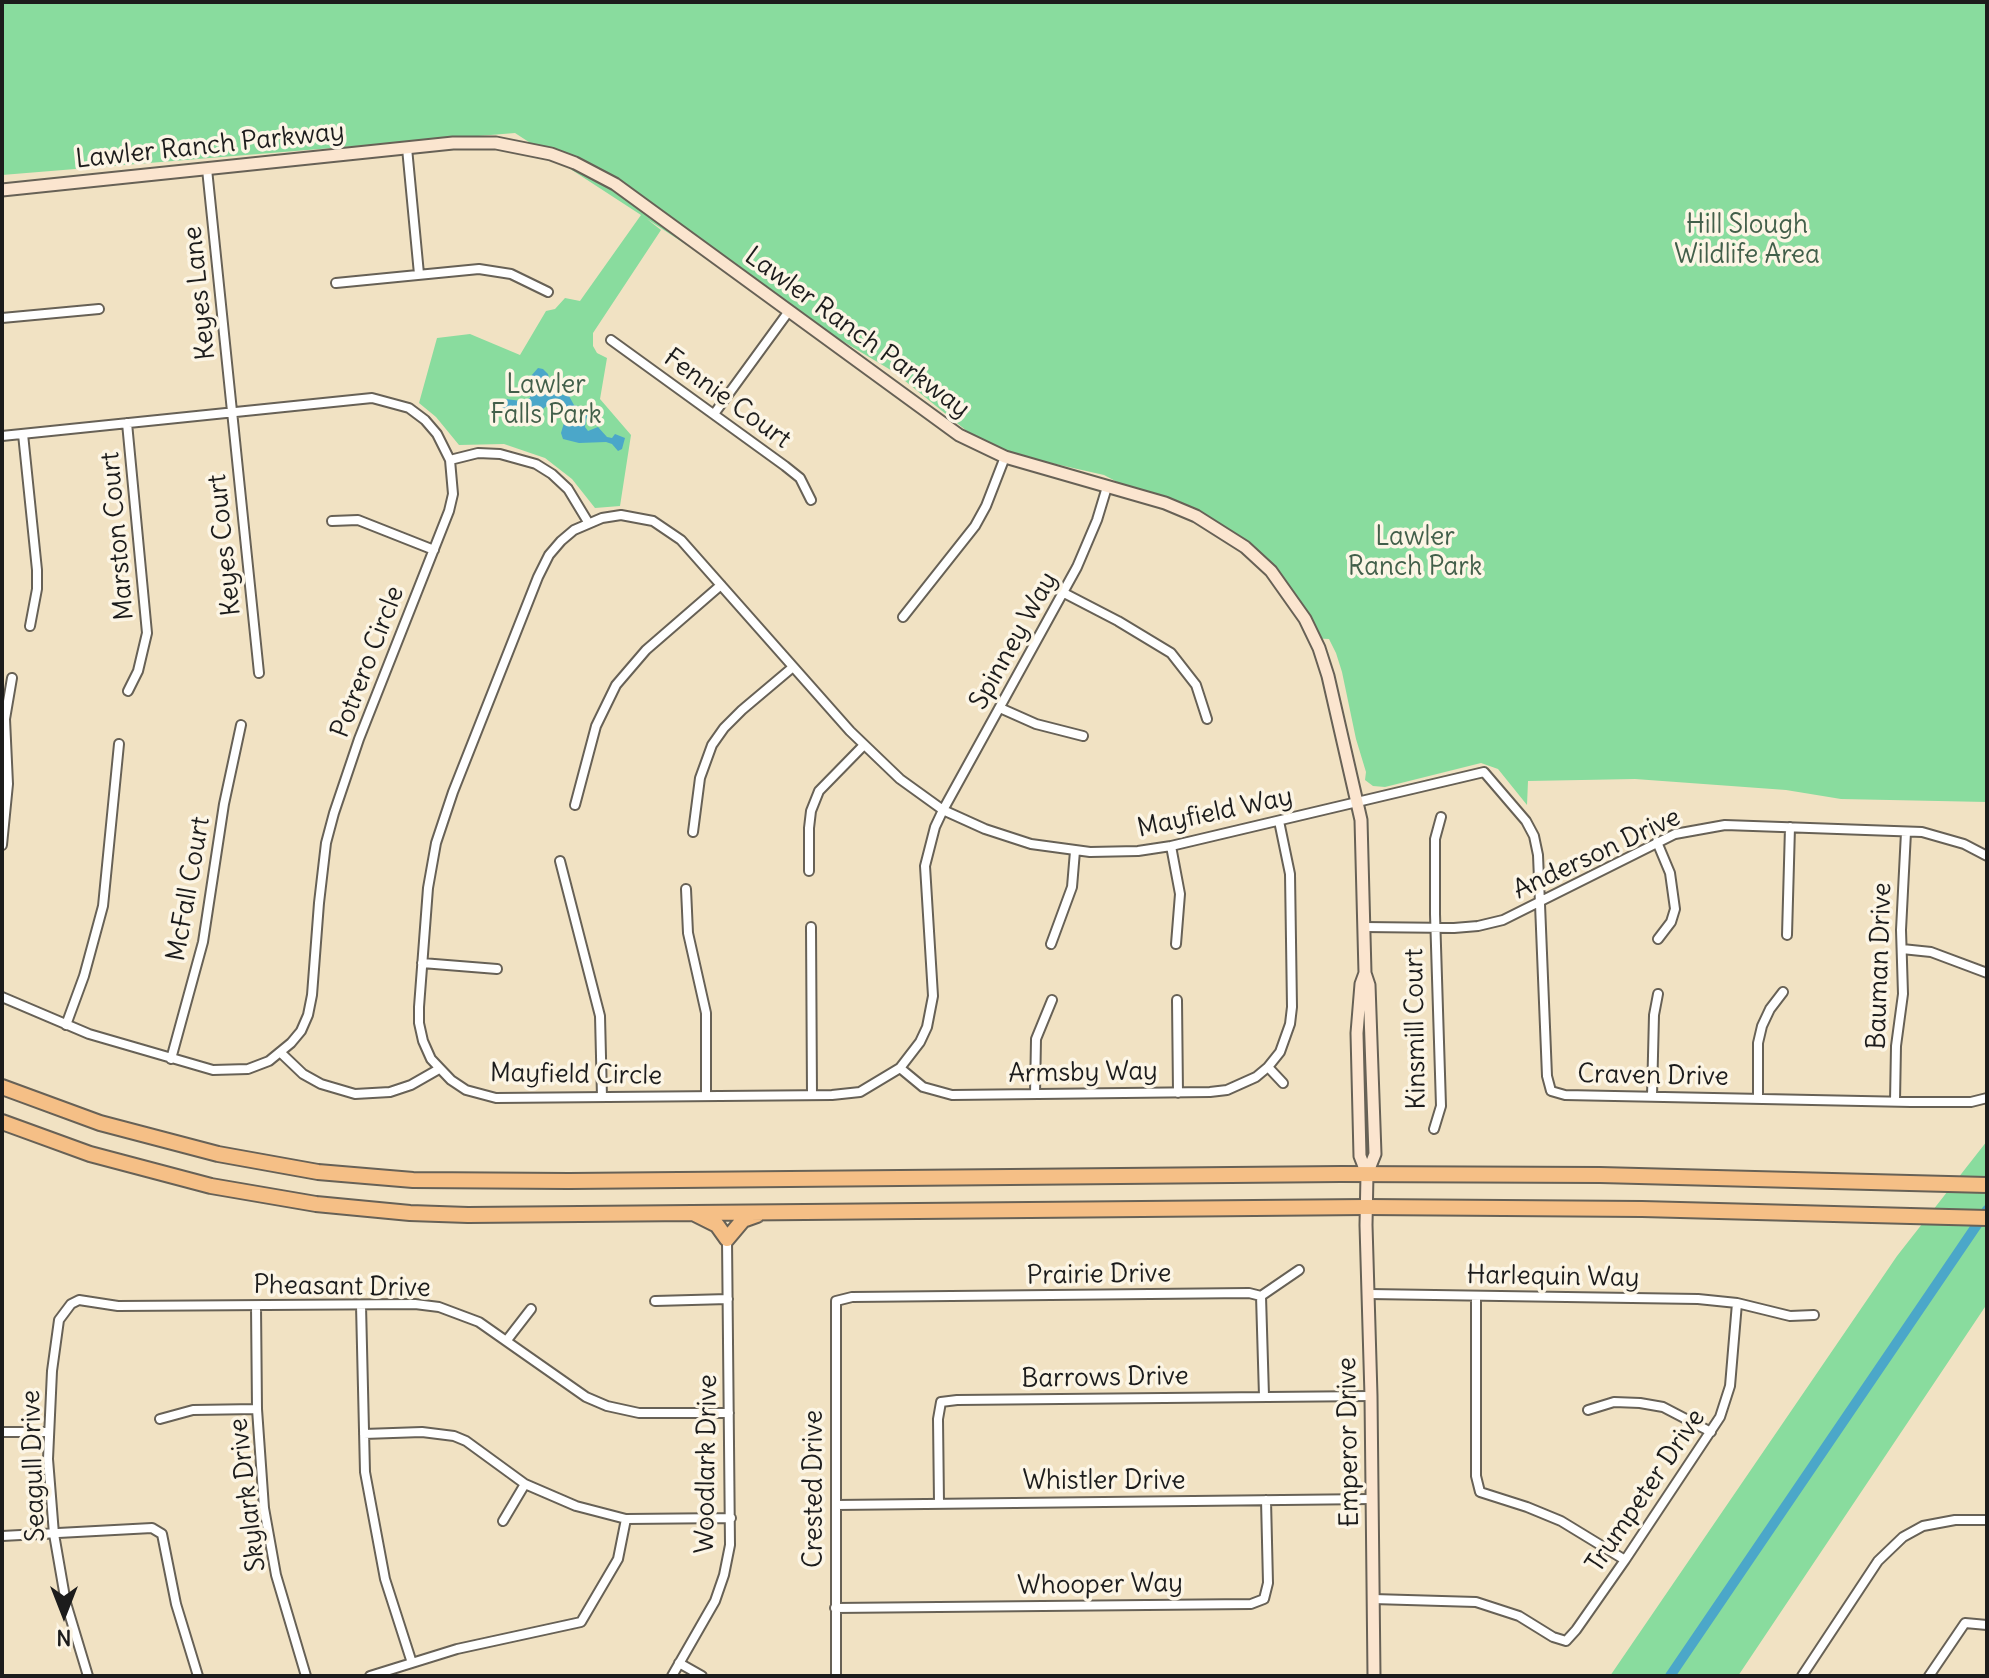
<!DOCTYPE html>
<style>
body{margin:0}
#map{position:relative;width:1989px;height:1678px;overflow:hidden;background:#f1e2c3;font-family:Delius,sans-serif}
canvas{display:block}
.frame{position:absolute;inset:0;border:4px solid #1c1c1c;pointer-events:none}
.north{position:absolute;left:24px;top:1574px;width:80px;height:80px;-webkit-text-stroke:6px #fcf5e5;paint-order:stroke;rotate:180deg;font-size:22px;font-weight:700;line-height:32px;text-align:center;color:#1c1c1c}
.north::after{content:'';display:block;margin:auto;width:28px;height:36px;background:#1c1c1c;clip-path:polygon(50% 0,100% 100%,50% 72%,0 100%)}
</style>
<div id="map">
<canvas width="1989" height="1678"></canvas>
<div class="frame"></div>
<div class="north">N</div>
</div>
<script>
const context = document.querySelector('canvas').getContext('2d');
context.lineJoin = 'round';
function paint(path, color) {
  context.fillStyle = color;
  context.fill(path, 'evenodd');
}
function poly(rows) {
  const path = new Path2D();
  for (const r of rows) {
    path.moveTo(r[0], r[1]);
    for (let i = 2; i < r.length; i += 2) path.lineTo(r[i], r[i + 1]);
  }
  return path;
}
function stroke(path, color, width, dash) {
  context.strokeStyle = color;
  context.lineWidth = width;
  context.lineCap = dash ? 'butt' : 'round';
  context.setLineDash(dash || []);
  context.stroke(path);
}
function label(font, color, halo, rows, align = 'center') {
  context.font = font + ' Delius,sans-serif';
  context.lineWidth = 7;
  context.setLineDash([]);
  context.textBaseline = 'middle';
  context.strokeStyle = halo;
  context.fillStyle = color;
  for (const [text, x, y, turn = 0] of rows) {
    context.save();
    context.translate(x, y);
    context.rotate((+turn || 0) * Math.PI / 180);
    context.textAlign = isNaN(turn) ? turn : align;
    if (halo) context.strokeText(text, 0, 0);
    context.fillText(text, 0, 0);
    context.restore();
  }
}
const green = poly([
 [2,2,1987,2,1987,802,1841,799,1786,790,1635,779,1528,781,1527,805,1498,769,1481,763,1385,787,1373,786,1365,780,1366,772,1356,739,1342,672,1336,653,1329,639,1309,638,1294,593,1221,537,1104,475,989,449,894,372,734,276,647,219,661,230,593,333,593,346,597,353,607,358,600,399,631,435,620,506,595,508,572,479,545,458,504,444,459,445,436,417,419,403,437,338,470,334,520,355,546,311,555,309,565,298,580,301,641,215,515,133,2,175],
 [1987,1141,1987,1304,1738,1676,1610,1676,1897,1256]
]);
const water = poly([
 [538,368,543,369,548,374,553,393,569,396,574,405,588,410,585,427,588,431,598,427,607,437,612,438,615,434,625,438,622,449,618,451,612,444,606,442,579,443,563,439,561,433,566,416,560,405,550,403,543,409,536,424,502,408,505,399,522,401,530,398,531,376]
]);
const canal = poly([
 [1670,1676,1987,1210]
]);
const street = poly([
 [407,148,419,274],
 [207,169,259,673],
 [336,283,479,269,511,274,548,292],
 [2,318,99,309],
 [611,340,785,466,800,478,811,500],
 [714,414,789,311],
 [127,423,147,633,138,671,128,691],
 [23,434,37,570,37,589,30,626],
 [2,436,372,398,409,408,425,420,437,434,450,460,453,494,449,511,359,739,334,813,326,843,319,903,312,995,308,1015,301,1031,291,1043,269,1061,248,1069,213,1070,89,1034,2,997],
 [450,460,478,453,500,454,536,464,552,474,568,489,588,522],
 [1107,487,1097,520,1077,567,943,810,985,829,1031,844,1090,852,1138,851,1171,846,1484,772,1526,821,1534,836,1538,855,1547,1076,1551,1091,1565,1095,1911,1102,1971,1102,1987,1098],
 [621,515,653,521,681,540,850,731,900,779,943,810,935,827,925,866,933,996,927,1027,920,1042,900,1068,860,1092,832,1095,496,1098,466,1090,451,1080,431,1059,423,1041,419,1023,419,1007,428,888,436,843,453,792,538,577,549,555,561,541,574,530,602,518,621,515],
 [332,521,358,520,434,550],
 [1064,593,1118,621,1171,653,1196,685,1207,719],
 [903,617,975,526,986,506,1005,457],
 [1000,708,1036,724,1083,736],
 [575,805,596,726,616,685,646,650,721,585],
 [693,832,700,778,712,745,724,728,742,710,793,667],
 [1657,842,1670,873,1675,909,1671,922,1658,939],
 [2,845,8,784,5,719,12,678],
 [1171,846,1180,894,1176,944],
 [560,861,600,1016,602,1097],
 [809,871,809,828,811,811,819,791,863,746],
 [686,889,688,933,706,1013,706,1096],
 [811,927,812,1095],
 [1364,927,1454,928,1478,926,1503,920,1675,834,1725,825,1922,832,1964,844,1987,856],
 [1787,935,1790,827],
 [1051,944,1072,887,1075,851],
 [1902,949,1931,952,1987,973],
 [422,963,497,969],
 [1177,1000,1178,1093],
 [66,1025,84,976,103,906,119,744],
 [281,1053,303,1074,321,1084,355,1094,390,1092,411,1085,439,1069],
 [171,1059,203,942,224,804,241,725],
 [1268,1067,1283,1083],
 [900,1068,923,1087,952,1095,1210,1092,1227,1090,1256,1077,1268,1067,1280,1052,1290,1024,1292,1007,1290,874,1279,821],
 [1035,1094,1036,1039,1052,1000],
 [1652,1096,1654,1015,1658,994],
 [1758,1098,1758,1043,1762,1026,1770,1009,1783,992],
 [1895,1101,1896,1046,1903,994,1901,930,1906,832],
 [1434,1129,1441,1106,1435,914,1435,839,1441,817],
 [1369,1294,1698,1299,1737,1303,1790,1316,1814,1315],
 [1261,1296,1299,1270],
 [1476,1296,1476,1476,1480,1492,1527,1507,1561,1521,1625,1560],
 [655,1301,728,1299],
 [361,1305,365,1472,385,1579,412,1663],
 [256,1306,257,1409,264,1508,276,1575,306,1676],
 [507,1340,531,1309],
 [1588,1410,1614,1402,1640,1403,1663,1407,1711,1432],
 [160,1419,193,1410,257,1409],
 [2,1432,49,1432],
 [364,1434,422,1432,454,1436,466,1441,525,1484,576,1506,626,1519,731,1518],
 [939,1503,938,1419,941,1402,957,1400,1371,1396],
 [836,1505,1372,1499],
 [503,1521,525,1484],
 [2,1536,152,1528,162,1534,176,1604,198,1676],
 [1373,1599,1476,1602,1519,1616,1553,1637,1566,1641,1576,1630,1625,1560,1720,1417,1730,1386,1737,1303],
 [835,1608,1251,1604,1264,1599,1268,1583,1266,1500],
 [679,1663,702,1676],
 [88,1676,66,1603,54,1534,48,1459,52,1371,59,1320,71,1304,79,1300,118,1306,415,1304,439,1307,479,1322,586,1397,607,1406,639,1413,729,1413],
 [370,1676,457,1649,581,1622,618,1559,626,1519],
 [672,1676,715,1601,724,1575,730,1545,727,1239],
 [836,1676,836,1301,852,1297,1249,1293,1261,1296,1264,1396],
 [1802,1676,1878,1561,1903,1537,1923,1526,1955,1520,1987,1520],
 [1929,1676,1965,1623,1987,1625]
]);
const secondary = poly([
 [2,190,453,143,496,143,551,154,575,163,615,184,959,435,1005,457,1165,503,1196,516,1245,547,1271,571,1305,619,1319,648,1328,676,1361,820,1365,973,1369,985,1375,1154,1367,1174,1366,1225,1371,1396,1374,1676],
 [1365,973,1361,984,1357,1033,1360,1156,1367,1174]
]);
const highway = poly([
 [2,1087,100,1123,218,1154,318,1172,413,1180,569,1181,1341,1174,1600,1175,1987,1185],
 [2,1122,90,1154,211,1186,316,1204,410,1213,468,1215,1366,1207,1642,1209,1987,1218],
 [695,1214,717,1225,727,1239,743,1220,757,1215]
]);
const streetNames = [
 ["Lawler Ranch Parkway",210,146,-6],
 ["Keyes Lane",200,293,-96],
 ["Lawler Ranch Parkway",857,333,36],
 ["Fennie Court",727,399,36],
 ["Marston Court",118,536,-95],
 ["Keyes Court",225,545,-96],
 ["Spinney Way",1014,641,-61],
 ["Potrero Circle",368,662,-69],
 ["Mayfield Way",1215,813,-12],
 ["Anderson Drive",1597,854,-25],
 ["McFall Court",189,889,-80],
 ["Bauman Drive",1880,966,-88],
 ["Kinsmill Court",1416,1029,-91],
 ["Armsby Way",1083,1073,-1],
 ["Mayfield Circle",576,1075,1],
 ["Craven Drive",1653,1076,1],
 ["Prairie Drive",1099,1275,-1],
 ["Harlequin Way",1553,1277,1],
 ["Pheasant Drive",342,1287,1],
 ["Barrows Drive",1105,1378,-1],
 ["Emperor Drive",1349,1442,-91],
 ["Woodlark Drive",707,1464,-89],
 ["Seagull Drive",34,1466,-92],
 ["Whistler Drive",1104,1482],
 ["Crested Drive",815,1489,-90],
 ["Trumpeter Drive",1646,1491,-56],
 ["Skylark Drive",248,1495,-97],
 ["Whooper Way",1100,1585,-1]
];
const parkNames = [
 ["Hill Slough",1747,226],
 ["Wildlife Area",1747,256],
 ["Lawler",546,386],
 ["Falls Park",546,416],
 ["Lawler",1415,538],
 ["Ranch Park",1415,568]
];
paint(green, '#89dc9e');
paint(water, '#4ba7c9');
stroke(canal, '#4ba7c9', 10);
stroke(street, '#676156', 12);
stroke(secondary, '#676156', 15);
stroke(highway, '#676156', 18);
stroke(street, '#fff', 8);
stroke(secondary, '#fbe5cf', 11);
stroke(highway, '#f5bf86', 14);
label('26px', '#1c1c1c', '#fcf5e5', streetNames);
label('26px', '#425f4a', '#fcf5e5', parkNames);
</script>
